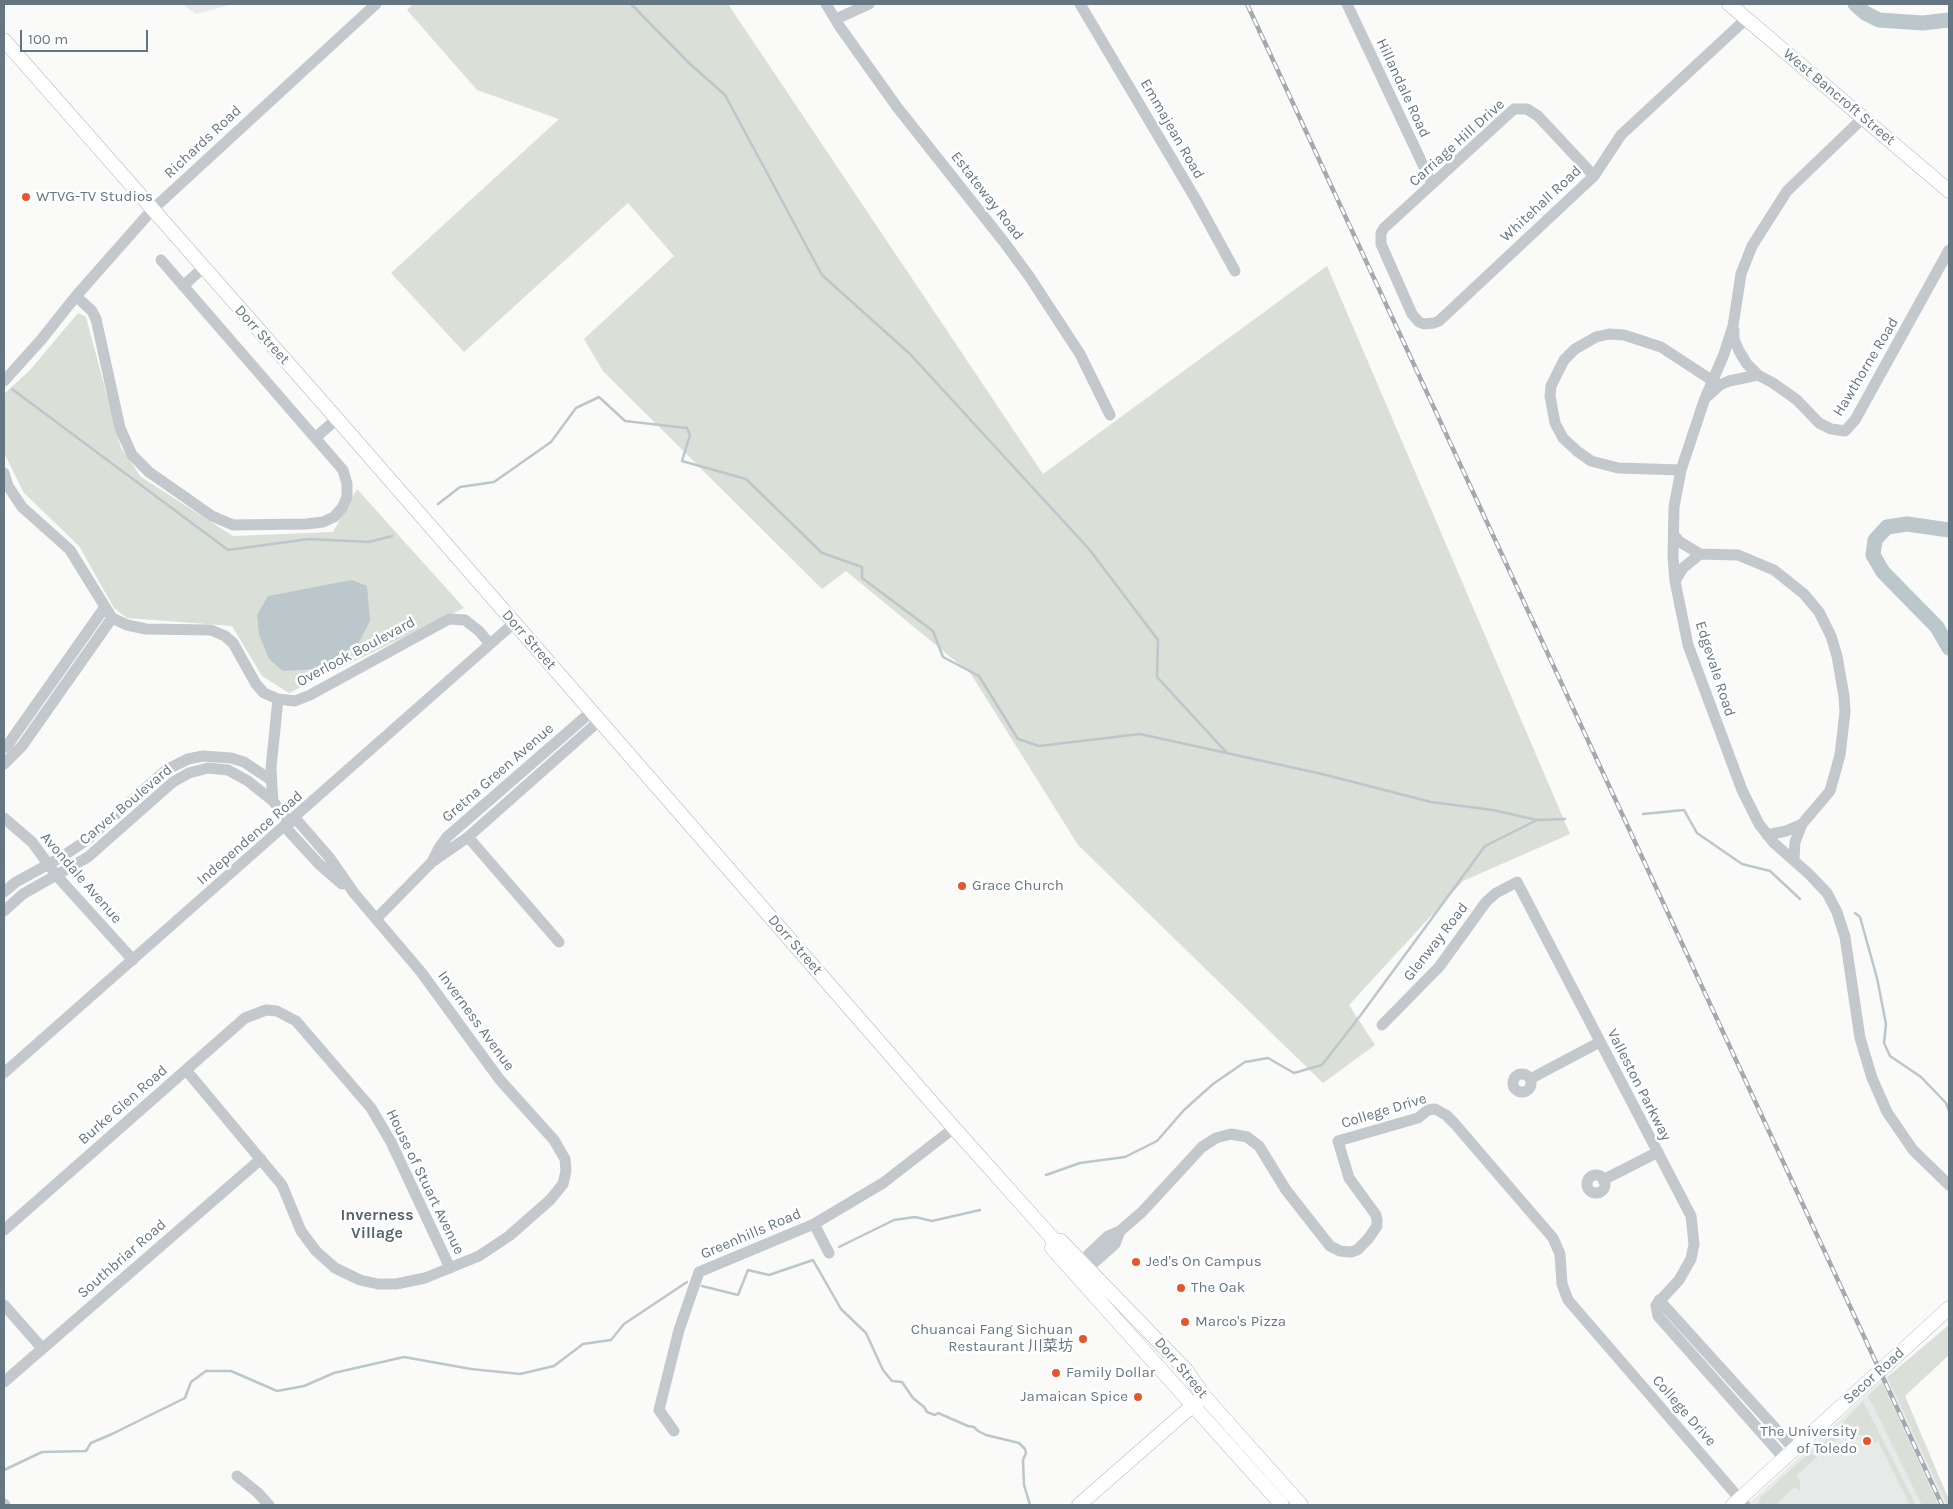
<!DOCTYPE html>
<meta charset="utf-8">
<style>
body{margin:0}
#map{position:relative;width:1953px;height:1509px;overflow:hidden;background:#fafaf8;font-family:Karla,sans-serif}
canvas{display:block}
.frame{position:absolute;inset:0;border:5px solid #657683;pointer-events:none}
.scale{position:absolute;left:20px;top:30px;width:128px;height:22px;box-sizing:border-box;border:2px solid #657683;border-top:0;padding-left:6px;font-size:15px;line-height:18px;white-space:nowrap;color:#657683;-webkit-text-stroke:4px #fff;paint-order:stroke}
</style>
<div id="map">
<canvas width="1953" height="1509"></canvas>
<div class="frame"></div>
<div class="scale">100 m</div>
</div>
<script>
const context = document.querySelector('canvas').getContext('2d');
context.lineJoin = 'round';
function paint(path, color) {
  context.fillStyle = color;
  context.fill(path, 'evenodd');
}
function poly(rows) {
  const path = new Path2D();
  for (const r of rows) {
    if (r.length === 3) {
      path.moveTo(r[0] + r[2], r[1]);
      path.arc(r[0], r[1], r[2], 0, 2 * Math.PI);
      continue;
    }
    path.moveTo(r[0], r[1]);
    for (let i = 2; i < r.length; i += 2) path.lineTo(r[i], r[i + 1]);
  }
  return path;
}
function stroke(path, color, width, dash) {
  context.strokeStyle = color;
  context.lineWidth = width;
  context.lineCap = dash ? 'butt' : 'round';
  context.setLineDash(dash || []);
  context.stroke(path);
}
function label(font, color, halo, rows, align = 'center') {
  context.font = font + ' Karla,"Noto Sans SC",sans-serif';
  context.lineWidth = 5;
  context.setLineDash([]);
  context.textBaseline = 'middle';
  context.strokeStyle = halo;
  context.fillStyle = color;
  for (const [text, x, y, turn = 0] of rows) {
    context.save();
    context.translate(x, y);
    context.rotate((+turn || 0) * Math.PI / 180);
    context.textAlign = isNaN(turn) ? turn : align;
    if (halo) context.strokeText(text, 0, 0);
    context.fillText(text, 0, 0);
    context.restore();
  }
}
const built = poly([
 [182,4,233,4,196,14],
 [1887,1376,1947,1505,1747,1505]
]);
const green = poly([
 [413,4,728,4,1043,474,1327,266,1570,834,1463,881,1349,1005,1375,1045,1323,1083,1078,845,971,674,846,571,822,589,603,371,584,339,674,256,628,203,464,352,391,273,559,119,477,90,407,10],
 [78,313,86,317,121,448,141,477,233,536,333,532,357,489,464,608,289,693,262,676,232,626,127,618,114,608,79,546,24,493,4,453,4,394,30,370],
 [1949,1325,1949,1355,1905,1396,1949,1500,1949,1505,1947,1505,1887,1377],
 [1882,1383,1930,1487,1938,1505,1922,1505,1868,1396],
 [1863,1401,1916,1505,1910,1505,1878,1441,1871,1444,1871,1437,1851,1433,1849,1439,1842,1434,1796,1476,1800,1481,1800,1491,1795,1487,1775,1505,1758,1505,1760,1498,1810,1452,1813,1455]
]);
const water = poly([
 [352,580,367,586,370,621,358,644,316,669,283,671,269,659,259,634,257,615,268,596]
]);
const stream = poly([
 [631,4,689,63,725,95,822,275,910,354,1089,549,1158,640,1157,677,1227,753],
 [12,389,228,550,309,539,369,542,392,536],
 [438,504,460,487,494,482,551,442,576,408,599,397,625,421,687,428,690,435,682,461,746,479,822,553,862,567,862,578,933,631,943,657,979,676,1018,739,1039,746,1140,734,1322,774,1431,802,1493,810,1537,820],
 [1643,814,1684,810,1697,833,1742,864,1770,871,1800,899],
 [1855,913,1860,917,1877,978,1886,1024,1884,1043,1890,1056,1921,1077,1946,1103,1949,1111],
 [1046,1175,1080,1163,1125,1157,1157,1141,1184,1110,1213,1084,1245,1062,1268,1058,1294,1073,1322,1065,1360,1016,1485,846,1537,820,1565,819],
 [839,1247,894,1220,915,1217,932,1221,980,1210],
 [702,1286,738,1295,748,1270,769,1275,813,1260,841,1309,866,1333,883,1370,892,1381,902,1382,913,1398,924,1407,927,1412,935,1415,938,1413,968,1426,974,1427,978,1431,986,1435,1019,1443,1025,1449,1026,1453,1023,1460,1024,1485,1030,1505],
 [4,1470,42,1452,86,1451,91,1443,112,1434,185,1398,191,1382,206,1371,231,1371,277,1391,304,1386,334,1373,404,1357,471,1369,520,1374,554,1366,583,1344,611,1340,624,1324,687,1282]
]);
const river = poly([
 [1855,4,1865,13,1879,20,1923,23,1949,20],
 [1949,530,1907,524,1887,527,1875,540,1873,555,1883,572,1937,627,1949,648]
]);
const minor = poly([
 [826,4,840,27,897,107,1004,242,1029,276,1080,354,1110,415],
 [1080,4,1195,198,1235,271],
 [1347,4,1432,184],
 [836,19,869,4],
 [1863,118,1787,191,1752,246,1741,274,1733,326,1724,354,1704,401,1681,470,1674,507,1673,557,1675,581,1688,645,1742,790,1759,824,1774,843,1810,875,1827,893,1837,912,1845,937,1860,1038,1872,1078,1887,1112,1913,1150,1949,1185],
 [1594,176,1538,116,1527,109,1514,109,1384,228,1381,233,1381,244,1412,314,1419,322,1424,324,1434,323,1439,321,1594,176,1621,135,1746,19],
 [183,286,203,268],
 [76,296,92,311,96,319,120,428,132,455,149,472,212,516,233,525,306,524,323,522,334,517,342,508,347,497,347,484,343,470,161,260],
 [1734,330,1734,339,1739,351,1747,364,1758,375,1773,383,1797,400,1819,423,1831,429,1845,431,1855,420,1949,250],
 [4,381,41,340,76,296,152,210,376,4],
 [1708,396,1720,385,1729,381,1758,375],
 [316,437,337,419],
 [1681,470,1618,468,1591,461,1577,451,1563,438,1555,423,1550,396,1551,386,1564,360,1575,349,1596,337,1609,334,1624,335,1661,347,1713,381],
 [4,473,8,486,22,507,70,550,112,618,127,625,146,629,211,630,225,636,233,643,256,684,264,693,278,699,295,701,310,695,449,619,465,620,479,631,490,644],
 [1674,535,1680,542,1700,554,1738,555,1774,570,1804,594,1819,612,1831,636,1837,656,1844,696,1845,712,1840,755,1830,791,1802,824,1795,842,1794,859],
 [1675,581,1683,568,1700,554],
 [278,699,271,768,272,788,273,801,290,823],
 [4,748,9,743,105,607],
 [4,764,22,746,112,618],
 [4,818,32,842,57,876,133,960],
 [285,827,319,864,342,884],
 [1767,835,1786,831,1802,824],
 [468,837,559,942],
 [432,862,439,848,447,837,591,712],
 [4,892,16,882,60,858,87,840,166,770,188,759,203,756,231,758,244,762,271,780],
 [4,911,23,894,88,857,173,782,189,773,208,768,228,770,248,781,273,801],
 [377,918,432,862,468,837,599,721],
 [1382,1025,1439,967,1486,902,1496,893,1517,882,1691,1216,1694,1244,1691,1259,1679,1280,1656,1305,1658,1316,1784,1458],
 [186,1070,282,1185,301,1231,316,1251,335,1268,360,1280,378,1284,396,1284,425,1278,479,1256,509,1236,550,1200,563,1184,566,1171,565,1159,554,1140,500,1080,421,972,354,893,329,857,295,818],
 [4,1073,514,623],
 [1522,1083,9],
 [1530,1079,1600,1042],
 [1596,1184,9],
 [1603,1180,1658,1152],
 [814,1224,829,1253],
 [4,1230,245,1018,266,1010,277,1011,296,1021,371,1108,391,1142,450,1268],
 [1089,1261,1088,1255,1108,1236,1120,1231,1142,1212,1202,1147,1216,1138,1231,1134,1247,1137,1259,1146,1286,1190,1330,1246,1340,1251,1351,1252,1357,1250,1368,1239,1377,1226,1377,1220,1376,1215,1349,1178,1338,1141,1418,1118,1428,1110,1435,1109,1446,1115,1455,1124,1553,1238,1560,1254,1562,1284,1568,1300,1745,1505],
 [1089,1261,1095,1262,1115,1244,1120,1231],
 [1659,1300,1794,1449],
 [4,1305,42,1348],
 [4,1382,261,1159],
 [674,1431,659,1410,679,1330,699,1272,814,1224,883,1183,954,1128],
 [237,1476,257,1492,269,1505],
 [4,1504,5,1505]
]);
const major = poly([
 [1729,4,1949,191],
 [4,40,337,419,954,1128,1054,1240,1061,1241,1186,1370,1204,1396,1301,1505],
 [1054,1240,1052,1248,1282,1505],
 [1079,1505,1199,1400],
 [1733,1505,1949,1308]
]);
const rail = poly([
 [1247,4,1942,1505]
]);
const markers = [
 [26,197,5,"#e4572e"],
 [962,886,5,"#e4572e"],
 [1136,1262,5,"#e4572e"],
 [1181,1288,5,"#e4572e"],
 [1185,1322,5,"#e4572e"],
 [1083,1339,5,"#e4572e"],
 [1056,1373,5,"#e4572e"],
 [1138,1397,5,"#e4572e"],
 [1867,1441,5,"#e4572e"]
];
const streetNames = [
 ["Hillandale Road",1403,88,65],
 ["West Bancroft Street",1839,97,40],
 ["Emmajean Road",1172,129,60],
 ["Richards Road",203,142,-43],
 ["Carriage Hill Drive",1457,143,-42],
 ["Estateway Road",987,196,52],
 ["Whitehall Road",1541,204,-43],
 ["Dorr Street",262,335,48],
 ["Hawthorne Road",1866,367,-59],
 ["Dorr Street",529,640,49],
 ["Overlook Boulevard",356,652,-28],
 ["Edgevale Road",1715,669,72],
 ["Gretna Green Avenue",498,773,-41],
 ["Carver Boulevard",126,805,-40],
 ["Independence Road",250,838,-41],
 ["Avondale Avenue",81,878,49],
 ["Glenway Road",1436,942,-52],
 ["Dorr Street",795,945,49],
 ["Inverness Avenue",476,1021,54],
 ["Valleston Parkway",1639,1085,63],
 ["Burke Glen Road",123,1105,-41],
 ["College Drive",1384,1111,-17],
 ["House of Stuart Avenue",425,1182,64],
 ["Greenhills Road",751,1234,-23],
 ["Southbriar Road",122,1259,-41],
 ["Dorr Street",1181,1368,50],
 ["Secor Road",1874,1376,-42],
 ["College Drive",1684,1411,49]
];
const poiNames = [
 ["WTVG-TV Studios",36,197],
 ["Grace Church",972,886],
 ["Jed's On Campus",1146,1262],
 ["The Oak",1191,1288],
 ["Marco's Pizza",1195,1322],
 ["Chuancai Fang Sichuan",1073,1330,"right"],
 ["Restaurant 川菜坊",1073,1347,"right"],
 ["Family Dollar",1066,1373],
 ["Jamaican Spice",1128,1397,"right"],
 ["The University",1857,1432,"right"],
 ["of Toledo",1857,1449,"right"]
];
const neighbourhoodNames = [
 ["Inverness",377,1215],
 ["Village",377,1233]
];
paint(built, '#e8e9e9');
paint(green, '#dadfd7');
paint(water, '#bbc7cb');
stroke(stream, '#bbc7cb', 2.5);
stroke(river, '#bbc7cb', 15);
stroke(major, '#b5babe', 15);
stroke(minor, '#c3c8cc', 11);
stroke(major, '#fff', 14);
stroke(rail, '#a2aab0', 4.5);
stroke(rail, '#fff', 2.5, [8]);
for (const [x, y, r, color] of markers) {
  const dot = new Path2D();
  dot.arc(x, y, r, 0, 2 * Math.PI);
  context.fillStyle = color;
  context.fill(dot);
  stroke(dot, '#fff', 2);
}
label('15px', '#657683', '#fff', streetNames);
label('15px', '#657683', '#fff', poiNames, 'left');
label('bold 16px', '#57646e', '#fff', neighbourhoodNames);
</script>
